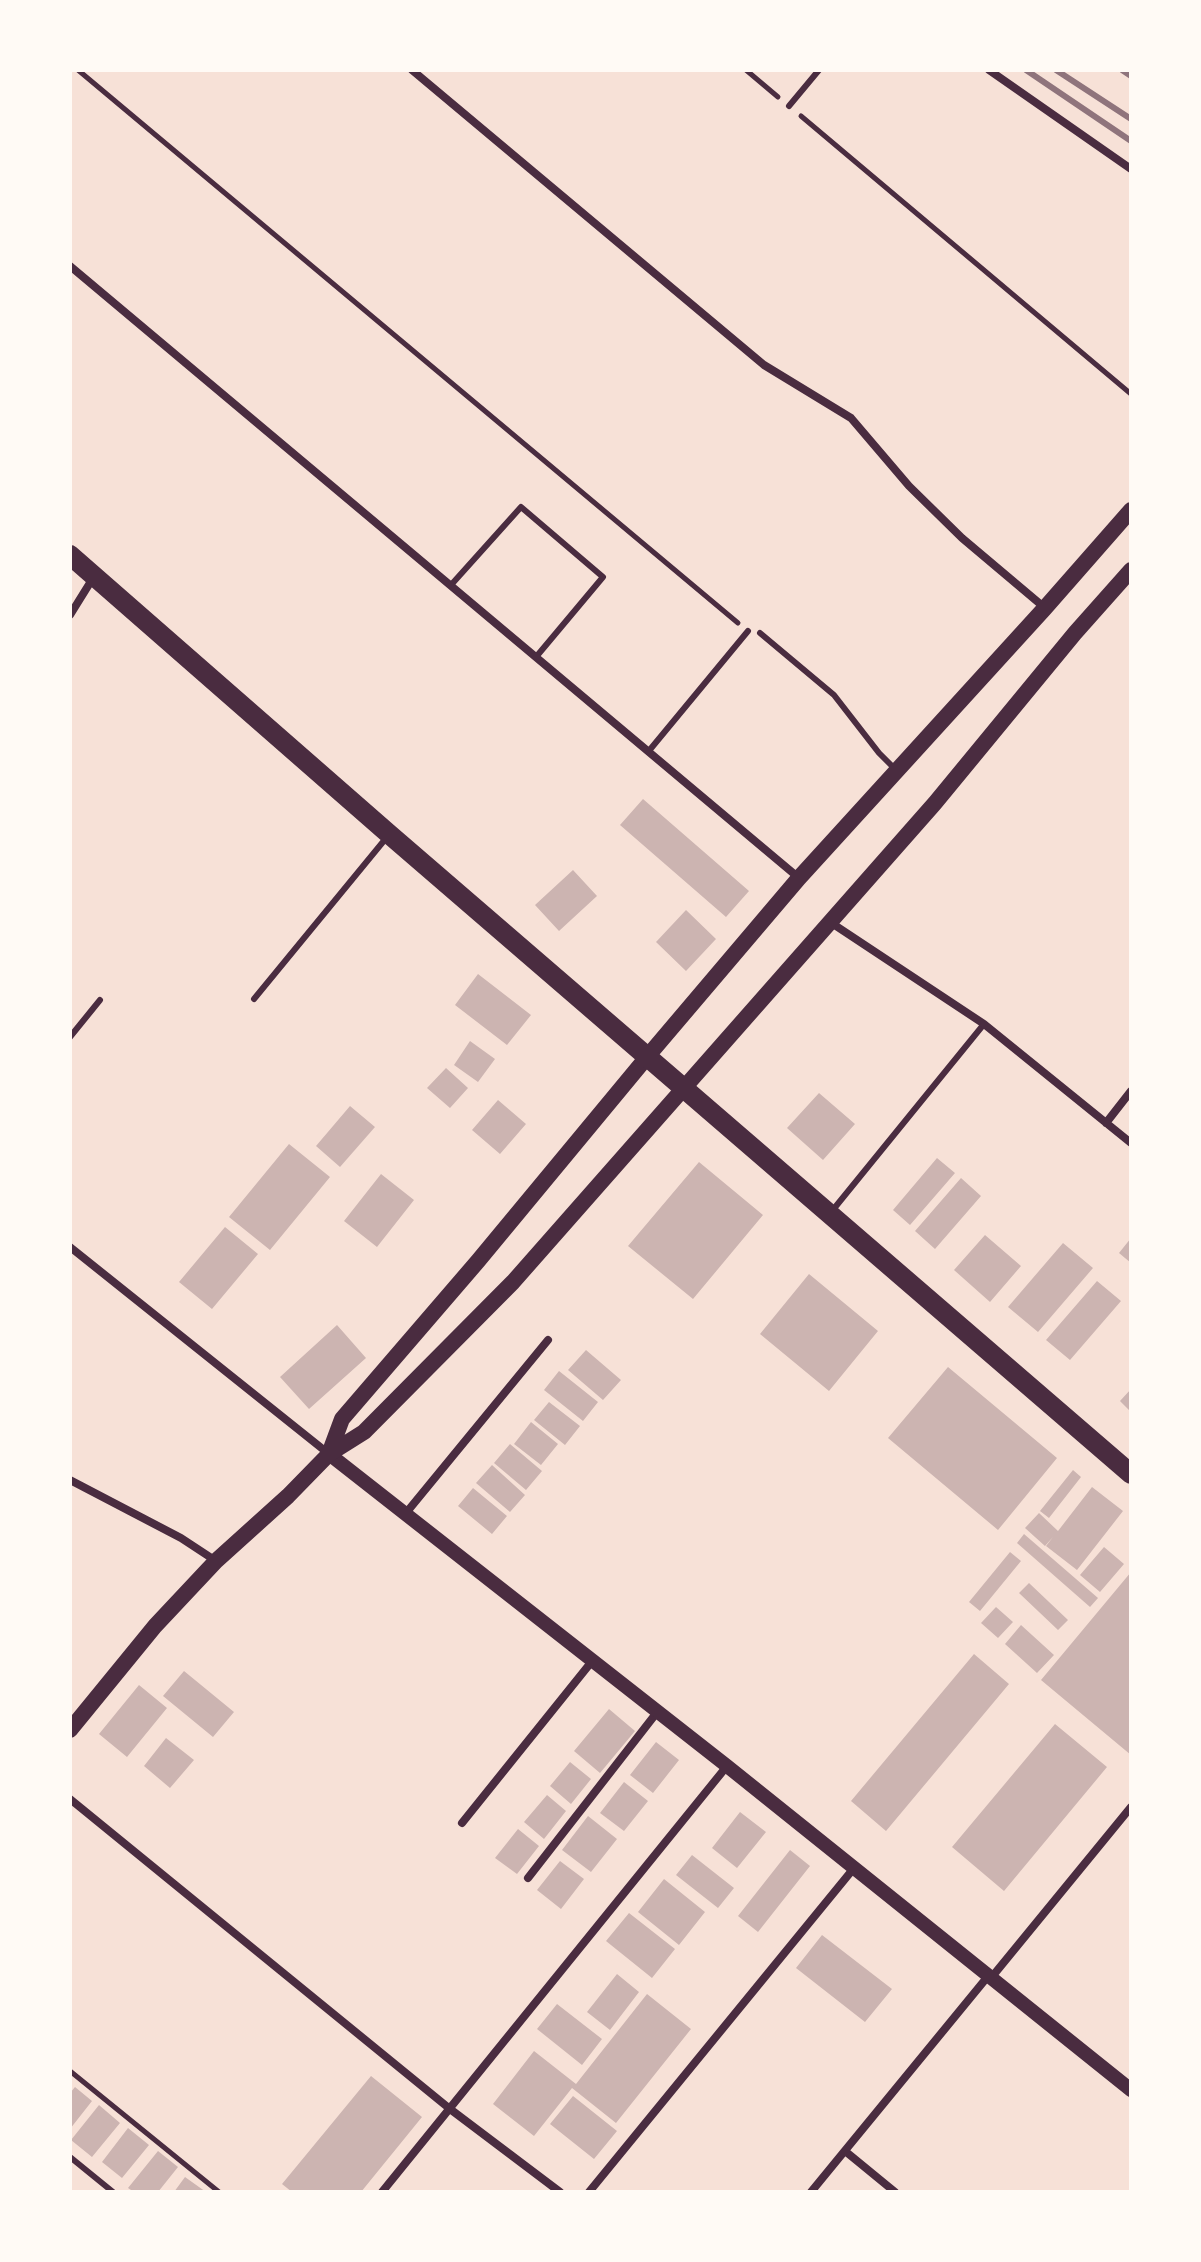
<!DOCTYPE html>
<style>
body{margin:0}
#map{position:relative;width:1201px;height:2262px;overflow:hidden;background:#f7e1d7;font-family:"Sofia Sans Condensed",sans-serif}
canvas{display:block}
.frame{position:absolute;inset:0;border:72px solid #fffaf5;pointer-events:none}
</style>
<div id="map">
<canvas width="1201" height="2262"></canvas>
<div class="frame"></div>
</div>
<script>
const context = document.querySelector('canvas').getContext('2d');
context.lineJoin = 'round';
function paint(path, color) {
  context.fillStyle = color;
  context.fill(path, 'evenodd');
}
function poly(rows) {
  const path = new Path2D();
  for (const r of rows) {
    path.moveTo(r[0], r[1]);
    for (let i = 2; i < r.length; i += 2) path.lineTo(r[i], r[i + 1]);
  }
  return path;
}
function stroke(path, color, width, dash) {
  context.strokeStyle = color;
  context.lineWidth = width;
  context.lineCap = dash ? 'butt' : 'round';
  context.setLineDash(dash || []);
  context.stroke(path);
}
const building = poly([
 [643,799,749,891,726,917,620,825],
 [573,870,597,896,559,931,535,905],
 [686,910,716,939,686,971,656,942],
 [478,974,531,1015,507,1045,455,1005],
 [470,1041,495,1059,478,1082,454,1065],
 [446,1068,468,1088,450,1108,427,1088],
 [819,1093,855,1124,823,1160,787,1128],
 [498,1100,526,1124,500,1154,472,1130],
 [350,1106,375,1127,340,1167,316,1146],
 [289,1144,330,1177,270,1250,229,1217],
 [937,1158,955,1173,910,1225,893,1210],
 [699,1162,763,1215,693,1299,628,1246],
 [381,1174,414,1200,377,1247,344,1221],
 [961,1178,981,1196,935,1249,915,1231],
 [225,1227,258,1254,212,1309,179,1282],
 [985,1235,1021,1266,990,1302,954,1270],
 [1131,1238,1131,1263,1119,1253],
 [1063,1243,1093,1268,1038,1332,1008,1307],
 [809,1274,878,1331,829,1391,760,1334],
 [1097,1281,1121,1301,1070,1360,1046,1340],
 [337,1325,366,1358,309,1409,280,1377],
 [586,1350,621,1380,603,1400,568,1370],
 [948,1367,1057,1458,998,1530,888,1438],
 [559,1371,598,1402,583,1421,544,1390],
 [1131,1389,1131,1412,1120,1401],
 [549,1402,580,1426,565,1445,534,1420],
 [531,1422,558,1444,541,1465,514,1444],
 [510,1444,542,1471,526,1490,494,1463],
 [492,1465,525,1495,510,1512,476,1483],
 [1073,1470,1081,1477,1049,1518,1040,1511],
 [1092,1487,1123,1511,1077,1570,1046,1546,1053,1537,1045,1546,1025,1528,1039,1513,1058,1531],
 [473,1488,507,1516,492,1534,458,1506],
 [1024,1534,1098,1598,1090,1607,1017,1543],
 [1104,1547,1124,1564,1100,1592,1080,1575],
 [1010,1552,1021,1561,980,1611,969,1602],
 [1131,1572,1131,1755,1041,1680],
 [1029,1583,1068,1620,1058,1630,1019,1593],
 [996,1607,1013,1622,998,1638,981,1623],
 [1021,1625,1054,1655,1037,1673,1005,1644],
 [974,1654,1009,1684,886,1831,851,1801],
 [184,1671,234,1712,213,1737,163,1696],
 [139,1685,167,1708,127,1757,99,1734],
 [609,1709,635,1731,600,1773,574,1751],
 [1055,1724,1107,1767,1004,1891,952,1847],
 [166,1738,194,1760,170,1788,144,1766],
 [656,1742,679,1760,653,1793,630,1775],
 [570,1762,591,1779,571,1804,550,1786],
 [624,1782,648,1801,624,1831,600,1813],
 [547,1795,566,1811,544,1839,524,1822],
 [740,1812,766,1832,737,1868,712,1848],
 [588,1816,617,1839,591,1872,562,1850],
 [518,1829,539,1846,517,1874,495,1858],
 [790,1850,810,1866,758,1932,738,1916],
 [692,1855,734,1888,718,1908,676,1875],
 [560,1861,584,1879,561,1909,537,1890],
 [664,1879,705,1912,679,1945,638,1912],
 [629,1913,675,1949,652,1978,606,1941],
 [822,1935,892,1989,865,2022,796,1968],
 [617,1974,639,1992,610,2030,587,2012],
 [647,1994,691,2029,616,2123,572,2088,534,2136,493,2104,534,2051,576,2084],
 [557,2004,602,2039,582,2065,537,2029],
 [371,2076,422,2117,361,2192,292,2192,282,2184],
 [75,2087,92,2101,70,2129,70,2093],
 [573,2096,617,2131,594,2159,550,2124],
 [99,2105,120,2123,92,2157,71,2140],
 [128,2128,149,2145,122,2178,102,2162],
 [158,2151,178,2167,158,2192,134,2192,128,2188],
 [185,2177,206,2192,174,2192]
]);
const path = poly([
 [78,70,738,623],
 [746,70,778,97],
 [801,116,1131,394],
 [70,2071,219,2192]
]);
const service = poly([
 [789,106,819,70],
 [451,585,521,507,603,577,536,657],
 [760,633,834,695,879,753,895,769],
 [648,752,748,631],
 [254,999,387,837],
 [70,1037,100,1000],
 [832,1211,984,1024],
 [70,2157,113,2192]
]);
const minor = poly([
 [412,70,764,365,851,418,909,486,962,538,1045,608],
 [989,70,1131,169],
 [70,266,799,878],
 [70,615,93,578],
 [830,922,984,1024,1131,1143],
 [1106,1123,1131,1091],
 [70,1247,329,1454],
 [70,1480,181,1538,216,1561],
 [406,1513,548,1340],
 [70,1799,450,2109,560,2192],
 [462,1823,593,1660],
 [528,1878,658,1711],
 [991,1978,1131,1807],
 [845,2151,895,2192],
 [382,2192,727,1766],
 [589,2192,854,1868],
 [811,2192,989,1975]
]);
const tertiary = poly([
 [329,1454,727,1766,1131,2090]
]);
const secondary = poly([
 [329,1454,364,1432,513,1282,935,803,1075,633,1131,570],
 [70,1730,155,1626,216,1561,288,1496,329,1454,342,1419,478,1261,647,1057,799,878,1045,608,1131,510]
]);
const primary = poly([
 [70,555,389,834,1131,1474]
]);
const rail = poly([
 [1026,70,1131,141],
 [1056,70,1131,119],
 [1122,70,1131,76]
]);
paint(building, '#ccb4b1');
stroke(path, '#4a2c40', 5);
stroke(service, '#4a2c40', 6);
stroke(minor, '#4a2c40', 8);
stroke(tertiary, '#4a2c40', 14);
stroke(secondary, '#4a2c40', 16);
stroke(primary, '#4a2c40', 20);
stroke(rail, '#8f747c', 6);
</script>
